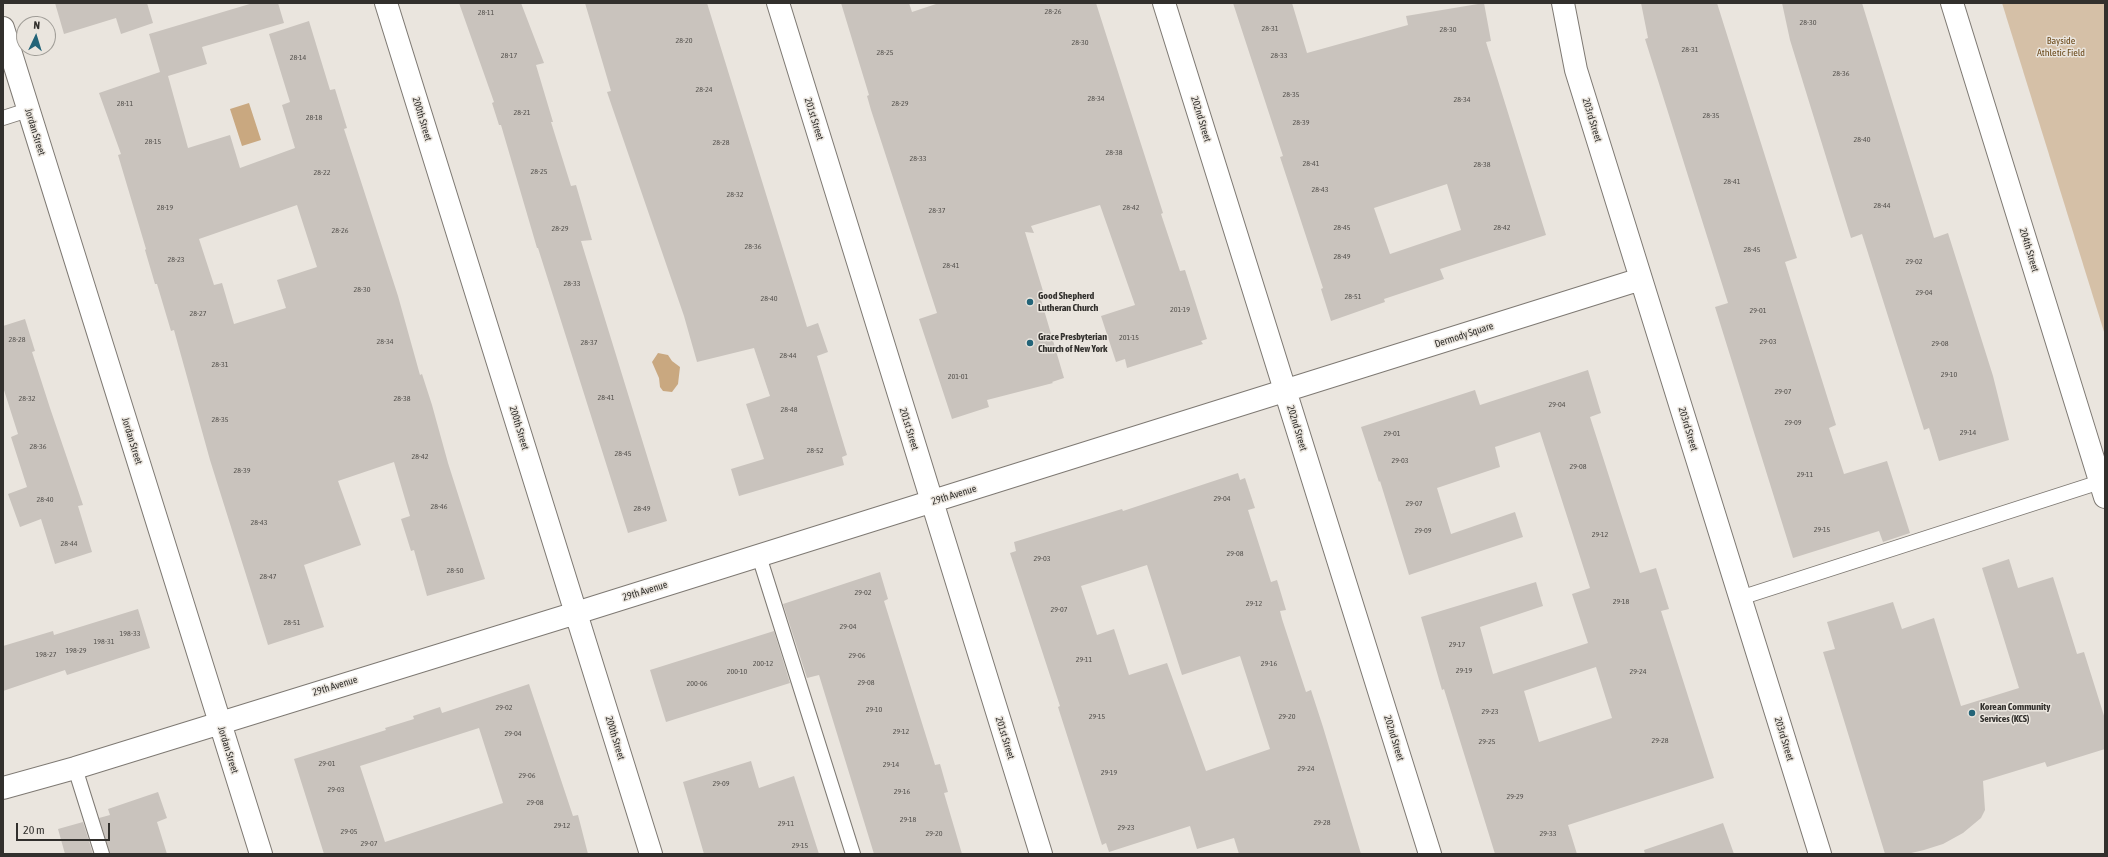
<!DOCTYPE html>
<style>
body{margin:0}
#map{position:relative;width:2108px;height:857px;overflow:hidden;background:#eae5de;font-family:"Asap Condensed",sans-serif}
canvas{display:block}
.frame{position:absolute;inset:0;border:4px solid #32302d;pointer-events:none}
.north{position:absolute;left:16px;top:16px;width:40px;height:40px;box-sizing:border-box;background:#eae5de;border:1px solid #a09d97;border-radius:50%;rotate:4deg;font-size:11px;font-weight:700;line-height:16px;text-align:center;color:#32302d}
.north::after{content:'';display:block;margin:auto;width:14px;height:18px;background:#236478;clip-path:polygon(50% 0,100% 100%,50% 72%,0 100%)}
.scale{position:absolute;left:16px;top:823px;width:94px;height:18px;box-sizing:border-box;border:2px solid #32302d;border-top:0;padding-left:5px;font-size:12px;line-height:14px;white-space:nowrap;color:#32302d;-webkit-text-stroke:3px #eae5de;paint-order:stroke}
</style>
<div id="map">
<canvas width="2108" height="857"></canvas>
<div class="frame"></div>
<div class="north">N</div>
<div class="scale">20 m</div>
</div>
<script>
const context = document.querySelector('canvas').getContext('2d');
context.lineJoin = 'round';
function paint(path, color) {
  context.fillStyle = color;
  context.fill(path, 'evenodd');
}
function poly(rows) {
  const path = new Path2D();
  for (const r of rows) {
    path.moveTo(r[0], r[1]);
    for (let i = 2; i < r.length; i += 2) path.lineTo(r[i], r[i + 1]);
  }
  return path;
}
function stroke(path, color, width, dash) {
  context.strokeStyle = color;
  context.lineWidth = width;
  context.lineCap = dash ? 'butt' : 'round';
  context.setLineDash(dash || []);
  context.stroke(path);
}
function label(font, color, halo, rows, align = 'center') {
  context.font = font + ' "Asap Condensed",sans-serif';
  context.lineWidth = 3;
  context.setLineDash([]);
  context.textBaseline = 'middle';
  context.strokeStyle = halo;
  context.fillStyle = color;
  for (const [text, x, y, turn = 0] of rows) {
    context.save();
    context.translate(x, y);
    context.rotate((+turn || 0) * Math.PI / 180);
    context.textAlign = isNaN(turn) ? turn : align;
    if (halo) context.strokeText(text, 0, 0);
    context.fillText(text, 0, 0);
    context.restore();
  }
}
const green = poly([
 [2002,3,2105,3,2105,335]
]);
const water = poly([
 [249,103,261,140,242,146,230,109],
 [658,353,668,355,672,361,680,367,678,384,672,392,663,391,660,387,659,378,652,362]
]);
const building = poly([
 [55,3,147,3,153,23,121,34,116,18,64,34],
 [253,3,278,3,284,23,202,47,207,64,168,76,188,148,230,135,240,168,295,148,282,105,290,102,269,34,309,21,330,90,335,89,347,128,344,129,398,296,420,375,422,374,432,405,448,463,485,579,427,596,414,550,411,551,401,519,410,516,394,462,338,481,361,545,304,565,324,627,268,645,210,460,174,330,171,331,157,284,155,284,145,250,146,249,118,155,121,154,99,93,160,72,149,34],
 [297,205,317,267,277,280,286,308,234,324,222,283,214,285,199,239],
 [459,3,521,3,544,63,536,65,553,122,551,122,571,186,576,185,592,240,581,241,667,521,628,533,538,248,537,248,501,125,499,125,492,103,494,102],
 [585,3,707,3,807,327,818,323,828,352,817,356,847,455,842,457,844,465,739,496,731,469,764,459,746,404,770,396,754,348,697,362,684,316,607,92,611,91],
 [841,3,909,3,912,12,939,3,1096,3,1163,213,1161,214,1180,271,1185,270,1207,339,1201,341,1203,344,1127,368,1125,359,1116,362,1101,316,1135,305,1100,205,1031,226,1034,233,1025,232,1043,291,1039,293,1064,378,1052,382,1053,383,987,400,989,407,952,419,919,319,937,313,871,110,867,96,869,95],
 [1233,3,1292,3,1307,53,1408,25,1406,16,1484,3,1491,41,1486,42,1546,235,1440,269,1444,279,1384,299,1385,302,1331,321,1321,289,1323,288,1280,157,1283,156],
 [1447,184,1461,230,1390,254,1374,208],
 [1641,3,1717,3,1797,258,1785,262,1836,425,1829,428,1844,474,1887,461,1910,533,1883,542,1879,531,1793,558,1715,307,1728,303,1645,39,1648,38],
 [1782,3,1862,3,1934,238,1948,233,1993,376,2009,440,1939,461,1929,428,1924,430,1862,234,1851,238,1790,40],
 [25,319,35,351,32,352,50,408,83,505,78,506,92,552,55,564,41,519,20,527,8,494,27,487,11,437,18,434,3,387,3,326],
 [1588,370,1601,413,1590,417,1640,573,1656,568,1669,609,1661,611,1714,778,1568,825,1577,854,1495,854,1444,689,1442,690,1421,617,1536,582,1543,606,1480,627,1493,674,1588,643,1572,594,1590,588,1540,432,1495,447,1500,467,1437,488,1451,534,1515,512,1523,537,1409,575,1380,481,1379,482,1361,427,1475,390,1480,405],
 [1596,667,1612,718,1539,742,1524,691],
 [1238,473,1240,480,1245,478,1255,508,1248,510,1271,582,1277,580,1286,610,1280,611,1282,619,1306,692,1311,690,1323,727,1361,854,1239,854,1234,838,1197,849,1190,826,1109,852,1106,843,1102,845,1058,707,1060,706,1010,553,1016,551,1014,542,1122,509,1123,511],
 [1147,565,1182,675,1240,656,1270,749,1206,771,1167,663,1129,675,1114,629,1097,635,1081,586],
 [2009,559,2018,588,2053,577,2077,654,2084,652,2105,719,2105,749,2047,767,2045,762,1983,781,1985,810,1981,818,1963,833,1943,844,1924,850,1907,854,1885,854,1823,652,1835,649,1827,622,1893,602,1902,629,1934,618,1961,706,2019,688,1982,568],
 [880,572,888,599,884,601,935,765,940,764,948,792,944,793,962,854,874,854,819,675,807,678,783,604],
 [138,609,150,648,67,675,65,670,3,691,3,646,53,631,54,635],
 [774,631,790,683,666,722,650,670],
 [529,684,573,816,578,815,588,854,324,854,294,759,386,730,385,728,414,719,413,716,440,707,442,713],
 [479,728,503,803,385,842,360,766],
 [751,761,759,788,794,776,819,854,704,854,683,782],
 [158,792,167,818,157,822,167,854,110,854,99,818,110,815,108,809],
 [83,822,93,854,65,854,58,829],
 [1723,823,1734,854,1645,854,1644,850]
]);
const service = poly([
 [3,118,28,110],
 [759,556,853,854],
 [1740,598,2100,482],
 [75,768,102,854]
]);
const minor = poly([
 [386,3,651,854],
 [778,3,1041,854],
 [1164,3,1430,854],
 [1563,3,1576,70,1820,854],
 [1952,3,2105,497],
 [3,28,261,854],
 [3,788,75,768,576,613,1641,279]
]);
const markers = [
 [1030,302,4,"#236478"],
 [1030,343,4,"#236478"],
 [1972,713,4,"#236478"]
];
const numberNames = [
 ["28-26",1053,11],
 ["28-11",486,12],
 ["28-30",1808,22],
 ["28-31",1270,28],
 ["28-30",1448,29],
 ["28-20",684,40],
 ["28-30",1080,42],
 ["28-31",1690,49],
 ["28-25",885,52],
 ["28-17",509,55],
 ["28-33",1279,55],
 ["28-14",298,57],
 ["28-36",1841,73],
 ["28-24",704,89],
 ["28-35",1291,94],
 ["28-34",1096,98],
 ["28-34",1462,99],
 ["28-11",125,103],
 ["28-29",900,103],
 ["28-21",522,112],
 ["28-35",1711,115],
 ["28-18",314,117],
 ["28-39",1301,122],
 ["28-40",1862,139],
 ["28-15",153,141],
 ["28-28",721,142],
 ["28-38",1114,152],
 ["28-33",918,158],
 ["28-41",1311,163],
 ["28-38",1482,164],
 ["28-25",539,171],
 ["28-22",322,172],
 ["28-41",1732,181],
 ["28-43",1320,189],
 ["28-32",735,194],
 ["28-44",1882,205],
 ["28-19",165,207],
 ["28-42",1131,207],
 ["28-37",937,210],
 ["28-45",1342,227],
 ["28-42",1502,227],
 ["28-29",560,228],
 ["28-26",340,230],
 ["28-36",753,246],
 ["28-45",1752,249],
 ["28-49",1342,256],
 ["28-23",176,259],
 ["29-02",1914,261],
 ["28-41",951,265],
 ["28-33",572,283],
 ["28-30",362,289],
 ["29-04",1924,292],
 ["28-51",1353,296],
 ["28-40",769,298],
 ["201-19",1180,309],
 ["29-01",1758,310],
 ["28-27",198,313],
 ["201-15",1129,337],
 ["28-28",17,339],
 ["28-34",385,341],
 ["29-03",1768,341],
 ["28-37",589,342],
 ["29-08",1940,343],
 ["28-44",788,355],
 ["28-31",220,364],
 ["29-10",1949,374],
 ["201-01",958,376],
 ["29-07",1783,391],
 ["28-41",606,397],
 ["28-32",27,398],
 ["28-38",402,398],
 ["29-04",1557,404],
 ["28-48",789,409],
 ["28-35",220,419],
 ["29-09",1793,422],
 ["29-14",1968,432],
 ["29-01",1392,433],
 ["28-36",38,446],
 ["28-52",815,450],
 ["28-45",623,453],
 ["28-42",420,456],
 ["29-03",1400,460],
 ["29-08",1578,466],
 ["28-39",242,470],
 ["29-11",1805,474],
 ["29-04",1222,498],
 ["28-40",45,499],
 ["29-07",1414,503],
 ["28-46",439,506],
 ["28-49",642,508],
 ["28-43",259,522],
 ["29-15",1822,529],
 ["29-09",1423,530],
 ["29-12",1600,534],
 ["28-44",69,543],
 ["29-08",1235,553],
 ["29-03",1042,558],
 ["28-50",455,570],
 ["28-47",268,576],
 ["29-02",863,592],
 ["29-18",1621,601],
 ["29-12",1254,603],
 ["29-07",1059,609],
 ["28-51",292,622],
 ["29-04",848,626],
 ["198-33",130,633],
 ["198-31",104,641],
 ["29-17",1457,644],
 ["198-29",76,650],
 ["198-27",46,654],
 ["29-06",857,655],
 ["29-11",1084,659],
 ["200-12",763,663],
 ["29-16",1269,663],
 ["29-19",1464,670],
 ["200-10",737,671],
 ["29-24",1638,671],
 ["29-08",866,682],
 ["200-06",697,683],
 ["29-02",504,707],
 ["29-10",874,709],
 ["29-23",1490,711],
 ["29-15",1097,716],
 ["29-20",1287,716],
 ["29-12",901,731],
 ["29-04",513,733],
 ["29-28",1660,740],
 ["29-25",1487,741],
 ["29-01",327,763],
 ["29-14",891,764],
 ["29-24",1306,768],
 ["29-19",1109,772],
 ["29-06",527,775],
 ["29-09",721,783],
 ["29-03",336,789],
 ["29-16",902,791],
 ["29-29",1515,796],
 ["29-08",535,802],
 ["29-18",908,819],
 ["29-28",1322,822],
 ["29-11",786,823],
 ["29-12",562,825],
 ["29-23",1126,827],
 ["29-05",349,831],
 ["29-20",934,833],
 ["29-33",1548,833],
 ["29-07",369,843],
 ["29-15",800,845]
];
const parkNames = [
 ["Bayside",2061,41],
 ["Athletic Field",2061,53]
];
const streetNames = [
 ["200th Street",422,119,73],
 ["201st Street",814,119,73],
 ["202nd Street",1201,119,73],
 ["203rd Street",1592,120,73],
 ["Jordan Street",35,132,73],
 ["204th Street",2029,250,73],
 ["Dermody Square",1464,335,-18],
 ["200th Street",519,428,73],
 ["202nd Street",1297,428,73],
 ["201st Street",909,429,73],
 ["203rd Street",1688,429,73],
 ["Jordan Street",132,441,73],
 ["29th Avenue",954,495,-17],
 ["29th Avenue",645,591,-17],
 ["29th Avenue",335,686,-17],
 ["200th Street",615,738,73],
 ["201st Street",1005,738,73],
 ["202nd Street",1394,738,73],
 ["203rd Street",1784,739,73],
 ["Jordan Street",228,750,73]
];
const poiNames = [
 ["Good Shepherd",1038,296],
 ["Lutheran Church",1038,308],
 ["Grace Presbyterian",1038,337],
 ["Church of New York",1038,349],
 ["Korean Community",1980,707],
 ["Services (KCS)",1980,719]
];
paint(green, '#d5c0a7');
paint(water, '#c9a880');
paint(building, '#c9c3bd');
stroke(service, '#7e7973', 16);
stroke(minor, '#7e7973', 24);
stroke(service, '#fff', 14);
stroke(minor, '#fff', 22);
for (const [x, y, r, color] of markers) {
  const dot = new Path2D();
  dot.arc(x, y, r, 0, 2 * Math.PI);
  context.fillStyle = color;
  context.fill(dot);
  stroke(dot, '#eae5de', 1.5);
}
label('8px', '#585551', null, numberNames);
label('10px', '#6b4a1b', '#eae5de', parkNames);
label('10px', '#32302d', '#eae5de', streetNames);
label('bold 10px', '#32302d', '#eae5de', poiNames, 'left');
</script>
